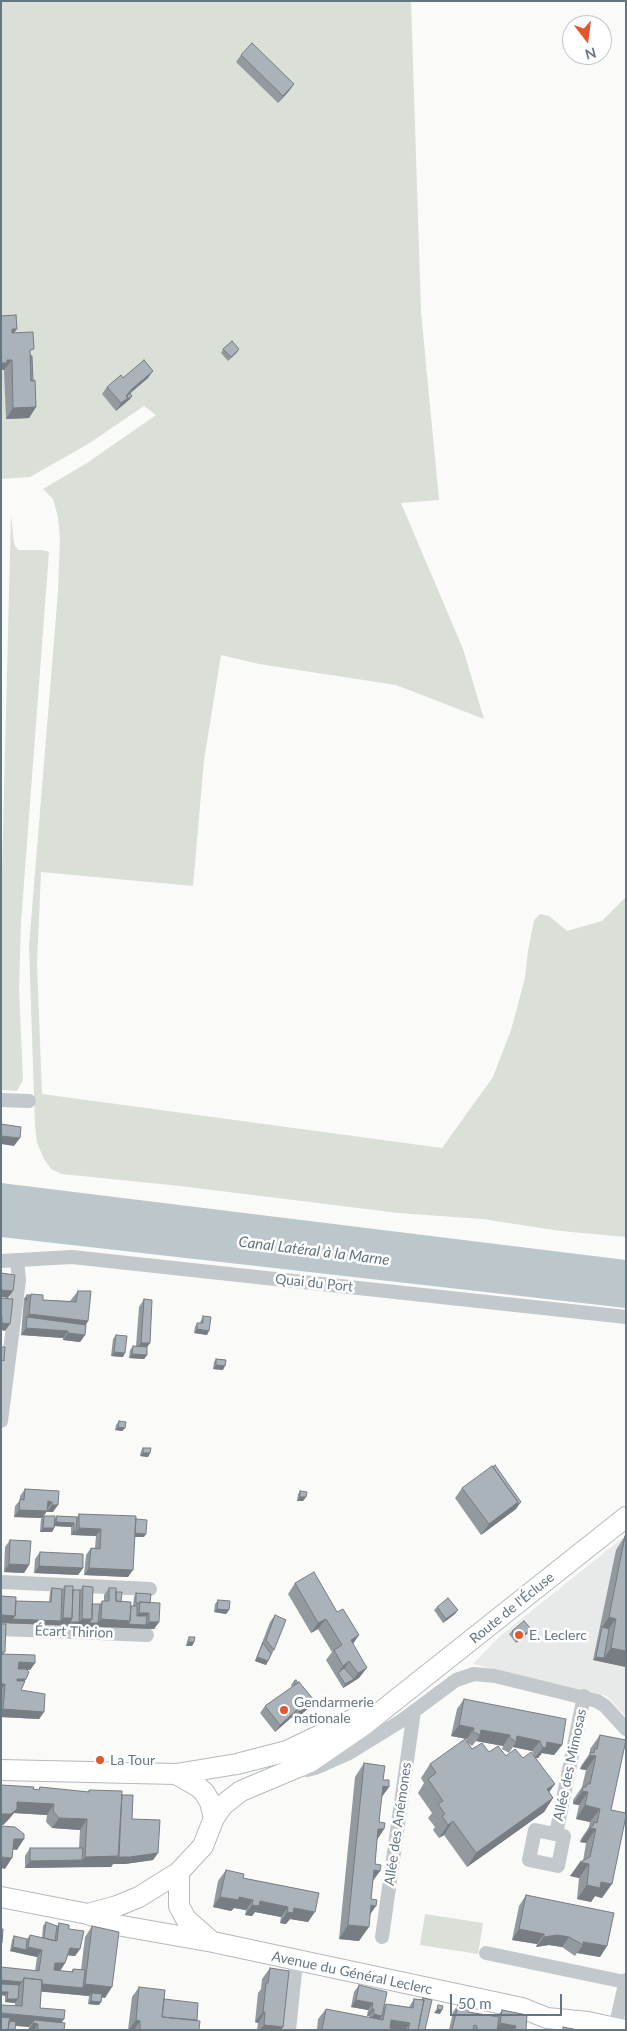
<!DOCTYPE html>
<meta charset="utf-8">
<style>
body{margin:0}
#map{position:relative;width:627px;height:2031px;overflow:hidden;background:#fafaf8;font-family:Lato,sans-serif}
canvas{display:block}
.frame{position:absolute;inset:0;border:2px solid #657683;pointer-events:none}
.north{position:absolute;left:562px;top:15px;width:50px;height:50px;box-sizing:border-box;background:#fff;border:1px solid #c1c8cd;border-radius:50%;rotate:165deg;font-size:14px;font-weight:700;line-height:20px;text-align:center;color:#657683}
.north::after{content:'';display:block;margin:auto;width:18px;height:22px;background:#e4572e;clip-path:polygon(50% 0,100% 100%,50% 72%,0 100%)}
.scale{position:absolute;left:450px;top:1994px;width:112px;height:22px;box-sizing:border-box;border:2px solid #657683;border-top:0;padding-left:6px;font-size:15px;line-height:18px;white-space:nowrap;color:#657683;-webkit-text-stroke:4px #fff;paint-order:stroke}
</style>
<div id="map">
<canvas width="627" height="2031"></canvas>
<div class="frame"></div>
<div class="north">N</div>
<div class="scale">50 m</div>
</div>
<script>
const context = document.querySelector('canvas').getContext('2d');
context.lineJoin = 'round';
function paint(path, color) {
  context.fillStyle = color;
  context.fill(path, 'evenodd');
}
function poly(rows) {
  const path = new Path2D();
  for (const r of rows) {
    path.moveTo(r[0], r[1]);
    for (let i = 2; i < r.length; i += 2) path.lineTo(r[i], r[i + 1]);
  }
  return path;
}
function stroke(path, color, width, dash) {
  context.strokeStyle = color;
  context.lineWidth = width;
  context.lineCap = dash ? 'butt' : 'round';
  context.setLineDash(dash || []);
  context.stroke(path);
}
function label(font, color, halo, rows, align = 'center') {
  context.font = font + ' Lato,sans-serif';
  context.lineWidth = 5;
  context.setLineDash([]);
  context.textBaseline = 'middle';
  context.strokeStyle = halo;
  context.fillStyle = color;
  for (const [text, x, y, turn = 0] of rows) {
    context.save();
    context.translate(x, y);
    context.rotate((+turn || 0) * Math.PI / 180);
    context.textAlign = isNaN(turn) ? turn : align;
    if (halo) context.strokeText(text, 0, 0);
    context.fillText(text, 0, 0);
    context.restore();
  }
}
const built = poly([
 [626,1535,626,1717,607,1696,473,1664,500,1636]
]);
const green = poly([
 [1,1,411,1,421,312,439,500,401,503,463,649,484,719,396,685,259,664,221,655,204,760,193,886,41,872,37,964,42,1094,442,1148,493,1077,511,1030,525,978,528,951,534,920,540,914,549,916,567,931,602,921,626,897,626,1237,561,1231,482,1219,399,1213,180,1186,62,1174,51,1169,44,1159,37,1143,35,1125,29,946,58,592,60,538,58,517,53,499,43,489,87,463,156,415,144,406,88,444,30,477,1,479],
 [11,515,14,544,18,550,42,550,49,552,21,922,19,989,23,1080,17,1091,1,1090,1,908],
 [425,1914,483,1923,478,1954,420,1945]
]);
const water = poly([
 [1,1183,626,1260,626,1308,1,1237]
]);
const minor = poly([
 [1,1100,29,1101],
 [1,1261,72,1257,626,1317],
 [1,1421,19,1280,17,1260],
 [1,1582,150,1589],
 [1,1629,147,1635],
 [307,1770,315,1768,349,1753,401,1721,456,1680,474,1674,495,1676,597,1701,605,1706,626,1729],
 [535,1830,564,1836,558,1866,529,1860,535,1830],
 [556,1834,584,1696],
 [382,1937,414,1711],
 [486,1953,625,1982],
 [615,2028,626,1980],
 [289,2030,296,1962]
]);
const secondary = poly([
 [1,1770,176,1774,197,1786,204,1792,210,1802,214,1818,203,1846,179,1872,139,1897,117,1906,88,1914,1,1897],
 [176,1774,237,1764,287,1751,364,1714],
 [214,1818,223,1805,241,1791,310,1762,364,1725,626,1517],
 [179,1872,179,1906,186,1919,211,1941],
 [88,1914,111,1924,213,1942,522,2008,547,2018,588,2022,624,2030]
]);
const wall = poly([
 [241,55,294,84,289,91,278,103,236,62],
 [14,333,30,354,36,407,29,418,6,419,4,370,2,370],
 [223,349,239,349,237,353,228,361,221,353],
 [123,378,148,378,126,396,130,399,116,411,102,394,107,387],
 [78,1291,88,1321,86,1325,85,1335,80,1342,63,1340,63,1338,21,1335,24,1298,27,1295,30,1295,31,1294,43,1300,70,1301],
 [144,1299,150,1343,147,1347,147,1355,144,1359,129,1358,130,1350,133,1346,136,1346,139,1307],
 [203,1316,207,1335,194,1333,195,1327,197,1323,200,1323,201,1320],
 [116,1335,123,1357,111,1356,113,1339],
 [216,1359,223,1370,213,1369,214,1362],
 [119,1421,125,1428,122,1431,115,1430,116,1425],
 [143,1448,150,1453,148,1457,140,1456,141,1451],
 [462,1488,516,1509,481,1535,455,1498],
 [25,1489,59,1491,53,1512,47,1512,47,1509,47,1511,42,1518,14,1517,15,1506,20,1500,20,1496],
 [300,1491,306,1497,303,1501,297,1501,298,1494],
 [79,1514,136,1519,144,1537,135,1537,128,1577,84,1575,86,1555,91,1548,95,1548,96,1536,71,1535,71,1527,55,1526,52,1532,40,1532,41,1519,44,1516,55,1518,57,1516,77,1517],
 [625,1536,626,1536,626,1667,593,1660,616,1550],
 [10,1540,29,1565,24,1573,4,1572,5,1547],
 [40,1552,83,1568,78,1575,34,1573,35,1559],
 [295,1583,337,1612,359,1635,353,1644,359,1678,343,1688,326,1660,332,1652,318,1629,311,1633,288,1594],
 [65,1586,73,1590,80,1590,83,1586,92,1604,100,1604,102,1601,104,1601,104,1595,109,1588,116,1592,121,1602,131,1606,133,1606,134,1597,136,1593,150,1603,159,1622,154,1629,1,1623,1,1596,16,1601,49,1602,50,1592,52,1588,62,1589],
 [218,1600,229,1610,226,1614,214,1612,215,1604],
 [437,1607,455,1614,443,1623,434,1610],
 [275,1615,274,1650,266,1665,255,1661,270,1622],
 [1,1624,4,1654,35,1663,30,1670,27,1670,24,1681,21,1690,44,1712,39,1719,1,1717],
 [512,1631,528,1633,516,1643,509,1634],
 [189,1637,194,1642,192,1646,186,1646,187,1641],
 [294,1681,314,1700,309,1708,294,1720,292,1717,275,1732,260,1713,265,1706,292,1687,291,1685],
 [464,1699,562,1745,554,1755,542,1753,538,1758,536,1758,549,1792,553,1798,544,1812,467,1867,444,1835,439,1838,433,1830,435,1827,428,1818,432,1813,418,1793,424,1783,421,1778,430,1764,466,1741,467,1739,451,1736,457,1709],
 [476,1741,503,1746,502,1749,509,1753,513,1747,532,1751,534,1756,523,1758,472,1749,468,1743,472,1746],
 [600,1735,611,1810,602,1898,595,1896,591,1902,577,1899,579,1878,570,1876,583,1861,586,1843,580,1842,581,1839,589,1827,590,1822,576,1819,579,1805,573,1804,573,1800,582,1787,586,1770,580,1769,581,1766,590,1753,590,1749],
 [364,1763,383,1780,389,1787,381,1797,379,1822,384,1829,377,1839,375,1864,380,1871,373,1880,370,1915,359,1941,339,1939,355,1777],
 [1,1785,38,1790,40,1787,88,1792,89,1790,122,1795,132,1819,158,1853,153,1860,125,1864,113,1864,111,1867,25,1868,25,1856,30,1848,79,1848,80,1830,52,1828,46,1822,47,1815,14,1813,9,1819,3,1825,1,1825],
 [226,1870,243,1878,319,1893,308,1922,290,1919,286,1924,280,1923,281,1917,255,1912,252,1916,245,1915,246,1910,234,1908,231,1911,213,1907,218,1881],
 [526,1895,607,1946,600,1957,577,1953,575,1956,562,1947,549,1945,536,1947,537,1944,512,1940,519,1906],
 [46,1922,57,1926,59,1923,69,1929,80,1949,75,1956,68,1955,65,1963,60,1971,54,1970,71,1972,73,1969,81,1970,85,1937,92,1926,105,1998,102,1997,101,2002,99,2005,88,2004,89,1996,41,1991,40,2008,62,2023,64,2030,28,2030,29,2027,15,2026,15,2003,5,2002,5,1996,1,1967,35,1971,37,1957,10,1951,12,1940,14,1936,27,1939,30,1935,42,1938,43,1926],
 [270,1968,283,2027,281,2030,257,2030,258,2023,255,2022,258,1993,261,1989,262,1979],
 [359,1985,384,2007,386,2004,409,2007,414,1999,421,2000,423,1998,425,2030,317,2030,318,2019,326,2009,369,2018,369,2016,367,2016,368,2010,351,2007,354,1992],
 [139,1987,164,1999,197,2020,199,2030,128,2030,132,1997],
 [458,2005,468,2012,497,2017,502,2010,526,2030,449,2030,453,2012]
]);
const shadedWall = poly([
 [294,84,289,91,278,103,283,96],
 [12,329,17,329,9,340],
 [7,360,12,360,4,370,2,370,1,371,1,363],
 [153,371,148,378,127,396,124,399,132,389],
 [132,396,130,399,116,411,121,403,128,398],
 [36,407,29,418,6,419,13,408],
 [1,1136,20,1138,14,1146,1,1144],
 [1,1290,13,1291,8,1298,1,1297],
 [29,1314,88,1321,81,1332,27,1317],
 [1,1323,2,1323,10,1324,5,1331,1,1330],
 [26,1328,68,1331,63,1338,21,1335],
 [197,1329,209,1331,207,1335,194,1333],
 [68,1333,85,1335,80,1342,63,1340],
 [141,1343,150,1343,145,1350,136,1350],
 [114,1352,125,1353,123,1357,111,1356],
 [132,1354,147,1355,144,1359,129,1358],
 [216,1365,225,1366,223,1370,213,1369],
 [118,1427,125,1428,122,1431,115,1430],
 [143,1453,150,1453,148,1457,140,1456],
 [300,1497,306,1497,303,1501,297,1501],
 [48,1501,52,1502,47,1509],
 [518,1502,521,1502,516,1509,481,1535,489,1524],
 [52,1505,58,1505,53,1512,47,1512],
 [19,1510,47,1511,42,1518,14,1517],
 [56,1522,74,1523,71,1527,53,1526],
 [43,1528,54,1528,52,1532,40,1532],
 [79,1528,101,1529,96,1536,74,1535],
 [74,1531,76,1531,74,1535,71,1535],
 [133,1533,146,1534,144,1537,131,1537],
 [9,1564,29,1565,24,1573,4,1572],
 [39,1566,83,1568,78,1575,34,1573],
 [89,1568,133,1570,128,1577,84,1575],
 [217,1609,229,1610,226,1614,214,1612],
 [458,1610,455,1614,443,1623,446,1619],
 [139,1613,149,1613,144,1620,134,1620],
 [1,1615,15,1616,61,1621,63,1618,72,1618,79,1622,82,1619,92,1619,98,1623,101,1619,130,1621,146,1625,149,1622,159,1622,154,1629,1,1623],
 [609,1617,616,1619,606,1632,602,1627],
 [326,1619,318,1629,311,1633,318,1623],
 [531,1629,528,1633,516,1643,519,1639],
 [359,1635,351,1646,351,1640],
 [189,1642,194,1642,192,1646,186,1646],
 [611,1648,626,1651,626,1667,593,1660,596,1657,604,1658],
 [257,1657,268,1661,266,1665,255,1661],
 [349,1661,342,1672,338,1673,343,1666],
 [19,1662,35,1663,30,1670,14,1669],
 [367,1668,359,1678,351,1683,358,1673],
 [17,1679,26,1679,21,1686,12,1686],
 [354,1679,351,1683,343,1688,345,1684],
 [1,1684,5,1684,1,1690],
 [314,1700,309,1708,294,1720,299,1712],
 [3,1709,44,1712,39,1719,1,1717,1,1712],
 [297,1710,292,1717,275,1732,280,1725],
 [459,1725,474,1728,467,1739,451,1736],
 [481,1730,510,1735,503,1746,476,1741,480,1735],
 [517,1736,540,1741,532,1751,513,1747,516,1742],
 [547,1742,562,1745,554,1755,542,1753,538,1758,535,1758],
 [590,1755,596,1756,586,1770,580,1769],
 [555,1784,545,1798,547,1789],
 [383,1786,389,1787,379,1801],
 [582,1791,588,1792,579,1805,573,1804],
 [553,1798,544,1812,467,1867,476,1853],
 [17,1802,54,1804,47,1815,14,1813,9,1819,3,1825,1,1825,1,1814],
 [585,1805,600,1809,590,1822,576,1819],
 [59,1818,87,1819,80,1830,52,1828],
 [453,1821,444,1835,439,1838,448,1825],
 [590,1828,596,1829,586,1843,580,1842],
 [378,1829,384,1829,375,1843],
 [14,1839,24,1839,17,1850,9,1849],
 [158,1853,153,1860,125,1864,113,1864,111,1867,77,1867,85,1857],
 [1,1857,12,1858,5,1869,1,1868],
 [82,1860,77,1867,25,1868,30,1861],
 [580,1862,589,1864,579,1878,570,1876],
 [374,1870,380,1871,370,1885],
 [601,1882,612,1884,602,1898,595,1896,591,1902,577,1899,587,1885],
 [220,1897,239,1897,253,1900,246,1910,234,1908,231,1911,213,1907],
 [260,1901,288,1907,281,1917,255,1912,252,1916,245,1915,252,1905],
 [371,1905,376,1906,367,1919],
 [294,1908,315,1912,308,1922,290,1919,286,1924,280,1923,287,1912],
 [348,1925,369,1927,359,1941,339,1939],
 [519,1929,544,1934,537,1944,512,1940],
 [557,1935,569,1937,562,1947,549,1945,536,1947,544,1937],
 [583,1942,607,1946,600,1957,577,1953,583,1945],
 [13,1947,26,1950,23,1954,10,1951],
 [28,1947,42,1950,37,1957,23,1954],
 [70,1948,80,1949,75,1956,65,1955],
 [55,1963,65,1963,60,1971,50,1970],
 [1,1980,22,1982,17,1989,1,1987],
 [24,1982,83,1988,85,1984,112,1987,105,1998,91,1996,92,1993,89,1996,23,1990],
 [1,1992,8,1992,5,1996,1,1995],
 [7,1999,18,1999,15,2003,5,2002],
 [356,2000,373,2003,368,2010,351,2007],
 [91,2001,101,2002,99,2005,88,2004],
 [372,2009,374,2009,369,2016,367,2016],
 [437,2009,442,2010,440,2014,434,2013],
 [263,2012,265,2012,258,2023,255,2022],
 [1,2013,64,2019,57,2030,38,2024,34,2030,29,2030,33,2023,34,2020,29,2027,1,2024],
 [374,2014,382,2016,377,2023,371,2018],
 [136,2020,140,2021,134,2030,129,2030],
 [391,2020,410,2023,405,2030,384,2030],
 [500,2023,516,2026,513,2030,496,2030],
 [264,2025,283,2027,281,2030,260,2030]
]);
const building = poly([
 [252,43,294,84,283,96,241,55,252,43],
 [16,315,17,329,12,329,12,333,33,332,34,349,30,350,31,381,35,380,36,407,13,408,12,360,7,360,7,363,1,363,1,316,16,315],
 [232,341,239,349,231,357,223,349,232,341],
 [31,356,32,356,33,381,31,381,31,356],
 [144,360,153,371,132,389,126,396,128,398,121,403,107,387,121,375,123,378,144,360],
 [130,393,132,396,125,401,128,398,127,396,130,393],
 [1,1124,21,1127,20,1138,1,1136,1,1124],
 [1,1273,15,1275,13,1291,1,1290,1,1273],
 [78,1291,91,1291,88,1321,29,1314,31,1294,43,1295,43,1300,76,1302,78,1291],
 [27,1295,30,1295,26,1301,27,1295],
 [1,1298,13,1299,10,1324,2,1323,2,1317,1,1316,1,1298],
 [144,1299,152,1300,150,1343,141,1343,144,1299],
 [203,1316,211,1317,209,1331,197,1329,197,1323,203,1323,203,1316],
 [27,1317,86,1325,85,1335,68,1333,68,1331,26,1328,27,1317],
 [116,1335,127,1336,125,1353,114,1352,116,1335],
 [133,1346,147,1347,147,1355,132,1354,133,1346],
 [1,1347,5,1347,4,1361,1,1360,1,1347],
 [216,1359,226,1360,225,1366,216,1365,216,1359],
 [119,1421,126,1422,125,1428,118,1427,119,1421],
 [143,1448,151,1448,150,1453,143,1453,143,1448],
 [495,1465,521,1502,516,1506,518,1502,493,1467,495,1465],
 [492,1466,518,1502,489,1524,462,1488,492,1466],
 [25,1489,59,1491,58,1505,52,1505,52,1502,48,1501,47,1511,19,1510,20,1499,24,1500,25,1489],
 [300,1491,307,1492,306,1497,300,1497,300,1491],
 [79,1514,136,1516,133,1570,89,1568,91,1548,100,1549,101,1529,79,1528,79,1514],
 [44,1516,55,1516,54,1528,43,1528,44,1516],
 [57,1516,77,1517,76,1531,74,1531,74,1523,56,1522,57,1516],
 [136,1519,147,1520,146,1534,135,1533,136,1519],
 [625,1536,626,1536,626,1651,611,1648,616,1619,609,1617,625,1536],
 [10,1540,31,1541,29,1565,9,1564,10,1540],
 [40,1552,83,1554,83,1568,39,1566,40,1552],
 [314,1572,337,1612,343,1609,359,1635,351,1640,367,1668,358,1673,349,1661,343,1666,334,1650,342,1645,326,1619,318,1623,295,1583,314,1572],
 [65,1586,73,1586,72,1618,63,1618,65,1586],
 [83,1586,93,1587,92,1619,82,1619,83,1586],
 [52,1588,62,1589,61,1621,12,1619,15,1616,16,1601,51,1602,52,1588],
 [109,1588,116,1588,116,1601,131,1602,130,1621,101,1619,102,1601,109,1601,109,1588],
 [73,1590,80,1590,79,1622,70,1622,72,1618,73,1590],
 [116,1592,122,1592,121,1602,116,1601,116,1592],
 [136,1593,151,1594,150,1603,140,1602,138,1604,138,1603,136,1603,136,1593],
 [1,1596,16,1597,15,1616,1,1615,1,1596],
 [448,1598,458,1610,446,1619,437,1607,448,1598],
 [218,1600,230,1601,229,1610,217,1609,218,1600],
 [140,1602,160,1603,159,1622,149,1622,149,1613,139,1613,140,1602],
 [92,1604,100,1604,98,1623,89,1623,92,1619,92,1604],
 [131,1606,137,1606,137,1616,147,1616,146,1625,128,1624,130,1621,131,1606],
 [275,1615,286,1620,274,1650,266,1640,275,1615],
 [524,1621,531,1629,519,1639,512,1631,524,1621],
 [1,1624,6,1624,5,1652,1,1652,1,1624],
 [602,1627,609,1629,604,1658,596,1657,602,1627],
 [189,1637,195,1637,194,1642,189,1642,189,1637],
 [263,1643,271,1654,268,1661,257,1657,263,1643],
 [1,1654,35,1655,35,1663,19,1662,18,1669,26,1669,29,1672,26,1679,17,1679,17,1681,25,1681,21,1690,45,1694,44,1712,3,1709,5,1684,1,1684,1,1654],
 [344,1668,354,1679,345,1684,338,1673,344,1668],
 [296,1680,298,1683,296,1684,294,1681,296,1680],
 [299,1682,314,1700,299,1712,297,1710,280,1725,265,1706,299,1682],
 [464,1699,566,1719,562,1745,547,1742,546,1748,542,1747,540,1741,517,1736,516,1742,510,1738,510,1735,481,1730,480,1735,473,1732,474,1728,459,1725,464,1699],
 [600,1735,626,1740,611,1810,626,1813,626,1816,612,1884,601,1882,600,1888,587,1885,589,1864,580,1862,590,1857,596,1829,590,1828,590,1826,593,1826,594,1822,597,1823,600,1809,585,1805,588,1792,582,1791,583,1787,586,1787,587,1784,590,1784,596,1756,590,1755,590,1752,594,1753,595,1748,597,1749,600,1735],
 [465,1739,472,1749,482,1743,489,1752,498,1746,506,1756,515,1749,523,1758,531,1752,555,1784,547,1789,553,1798,476,1853,453,1821,448,1825,442,1816,445,1814,438,1804,443,1801,428,1779,436,1773,430,1764,465,1739],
 [364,1763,385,1766,383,1780,389,1780,389,1787,383,1786,379,1822,385,1823,384,1829,378,1829,375,1864,381,1865,380,1871,374,1870,371,1899,377,1900,376,1906,371,1905,369,1927,348,1925,364,1763],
 [1,1785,34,1787,33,1789,39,1790,40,1787,89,1792,89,1790,122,1791,119,1856,85,1857,87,1819,59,1818,53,1811,54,1804,17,1802,17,1809,11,1814,1,1814,1,1785],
 [122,1795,133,1795,132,1819,160,1820,158,1853,130,1857,118,1857,122,1795],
 [1,1826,15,1827,24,1834,24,1839,14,1839,12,1858,1,1857,1,1826],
 [30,1848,83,1848,82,1860,30,1861,30,1848],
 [226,1870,244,1874,243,1878,319,1893,315,1912,294,1908,293,1913,287,1912,288,1907,260,1901,259,1906,252,1905,253,1900,239,1897,239,1900,220,1897,226,1870],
 [526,1895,614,1913,607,1946,583,1942,583,1945,569,1937,557,1935,544,1937,544,1934,519,1929,526,1895],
 [46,1922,57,1926,55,1941,44,1938,46,1922],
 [59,1923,69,1925,69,1929,84,1931,80,1949,70,1948,65,1963,55,1963,54,1970,73,1972,73,1969,85,1970,83,1988,42,1984,42,1980,24,1978,22,1982,1,1980,1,1967,39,1971,42,1950,28,1947,30,1935,57,1941,59,1923],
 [92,1926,119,1932,112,1987,85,1984,92,1926],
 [1,1929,3,1929,2,1943,1,1943,1,1929],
 [14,1936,27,1939,26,1950,13,1947,14,1936],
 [270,1968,289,1971,283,2027,264,2025,265,2012,263,2012,266,1983,268,1983,270,1968],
 [24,1978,42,1980,40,2008,65,2010,64,2019,1,2013,1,2005,22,2006,24,1978],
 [1,1984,19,1985,18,1999,7,1999,8,1992,1,1992,1,1984],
 [359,1985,387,1992,382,2016,374,2014,374,2009,372,2009,373,2003,356,2000,359,1985],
 [139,1987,165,1990,162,2017,200,2021,199,2030,140,2030,140,2021,136,2020,139,1987],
 [92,1993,102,1994,101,2002,91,2001,92,1993],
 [423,1998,432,2000,425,2030,418,2030,424,2000,422,2000,423,1998],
 [164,1999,198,2003,197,2020,162,2017,164,1999],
 [414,1999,424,2000,418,2030,408,2030,410,2023,391,2020,390,2028,408,2030,322,2030,326,2009,383,2020,386,2004,413,2008,414,1999],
 [438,2005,443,2006,442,2010,437,2009,438,2005],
 [458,2005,469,2007,468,2012,499,2017,497,2030,477,2030,477,2026,474,2025,473,2030,452,2030,458,2005],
 [502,2010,527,2015,526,2030,515,2030,516,2026,500,2023,502,2010],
 [1,2017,10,2018,8,2030,1,2030,1,2017],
 [34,2020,65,2023,64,2030,38,2030,38,2024,33,2023,34,2020],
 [9,2021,16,2022,15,2030,8,2030,9,2021],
 [563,2027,578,2030,563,2030,563,2027]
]);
const markers = [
 [519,1635,5,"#e4572e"],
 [284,1710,5,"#e4572e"],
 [100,1760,5,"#e4572e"]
];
const streetNames = [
 ["Quai du Port",314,1283,6],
 ["Route de l'Écluse",512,1608,-39],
 ["Écart Thirion",74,1632,2],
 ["Allée des Mimosas",570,1765,-78],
 ["Allée des Anémones",398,1824,-82],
 ["Avenue du Général Leclerc",352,1973,12]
];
const poiNames = [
 ["E. Leclerc",529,1635],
 ["Gendarmerie",294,1702],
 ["nationale",294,1718],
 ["La Tour",110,1760]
];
const waterNames = [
 ["Canal Latéral à la Marne",314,1251,7]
];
paint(built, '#e8e9e9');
paint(green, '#dadfd7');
paint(water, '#bbc7cb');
stroke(secondary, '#b3babf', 22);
stroke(minor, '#c3c8cc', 14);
stroke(secondary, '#fff', 20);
paint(wall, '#929a9f');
paint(shadedWall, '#777d82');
paint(building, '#aab3b9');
stroke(building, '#777d82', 1);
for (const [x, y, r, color] of markers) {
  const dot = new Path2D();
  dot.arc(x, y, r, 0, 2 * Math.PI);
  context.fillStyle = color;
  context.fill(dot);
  stroke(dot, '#fff', 2);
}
label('14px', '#657683', '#fff', streetNames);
label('14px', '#657683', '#fff', poiNames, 'left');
label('italic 15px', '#60757c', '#fff', waterNames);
</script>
